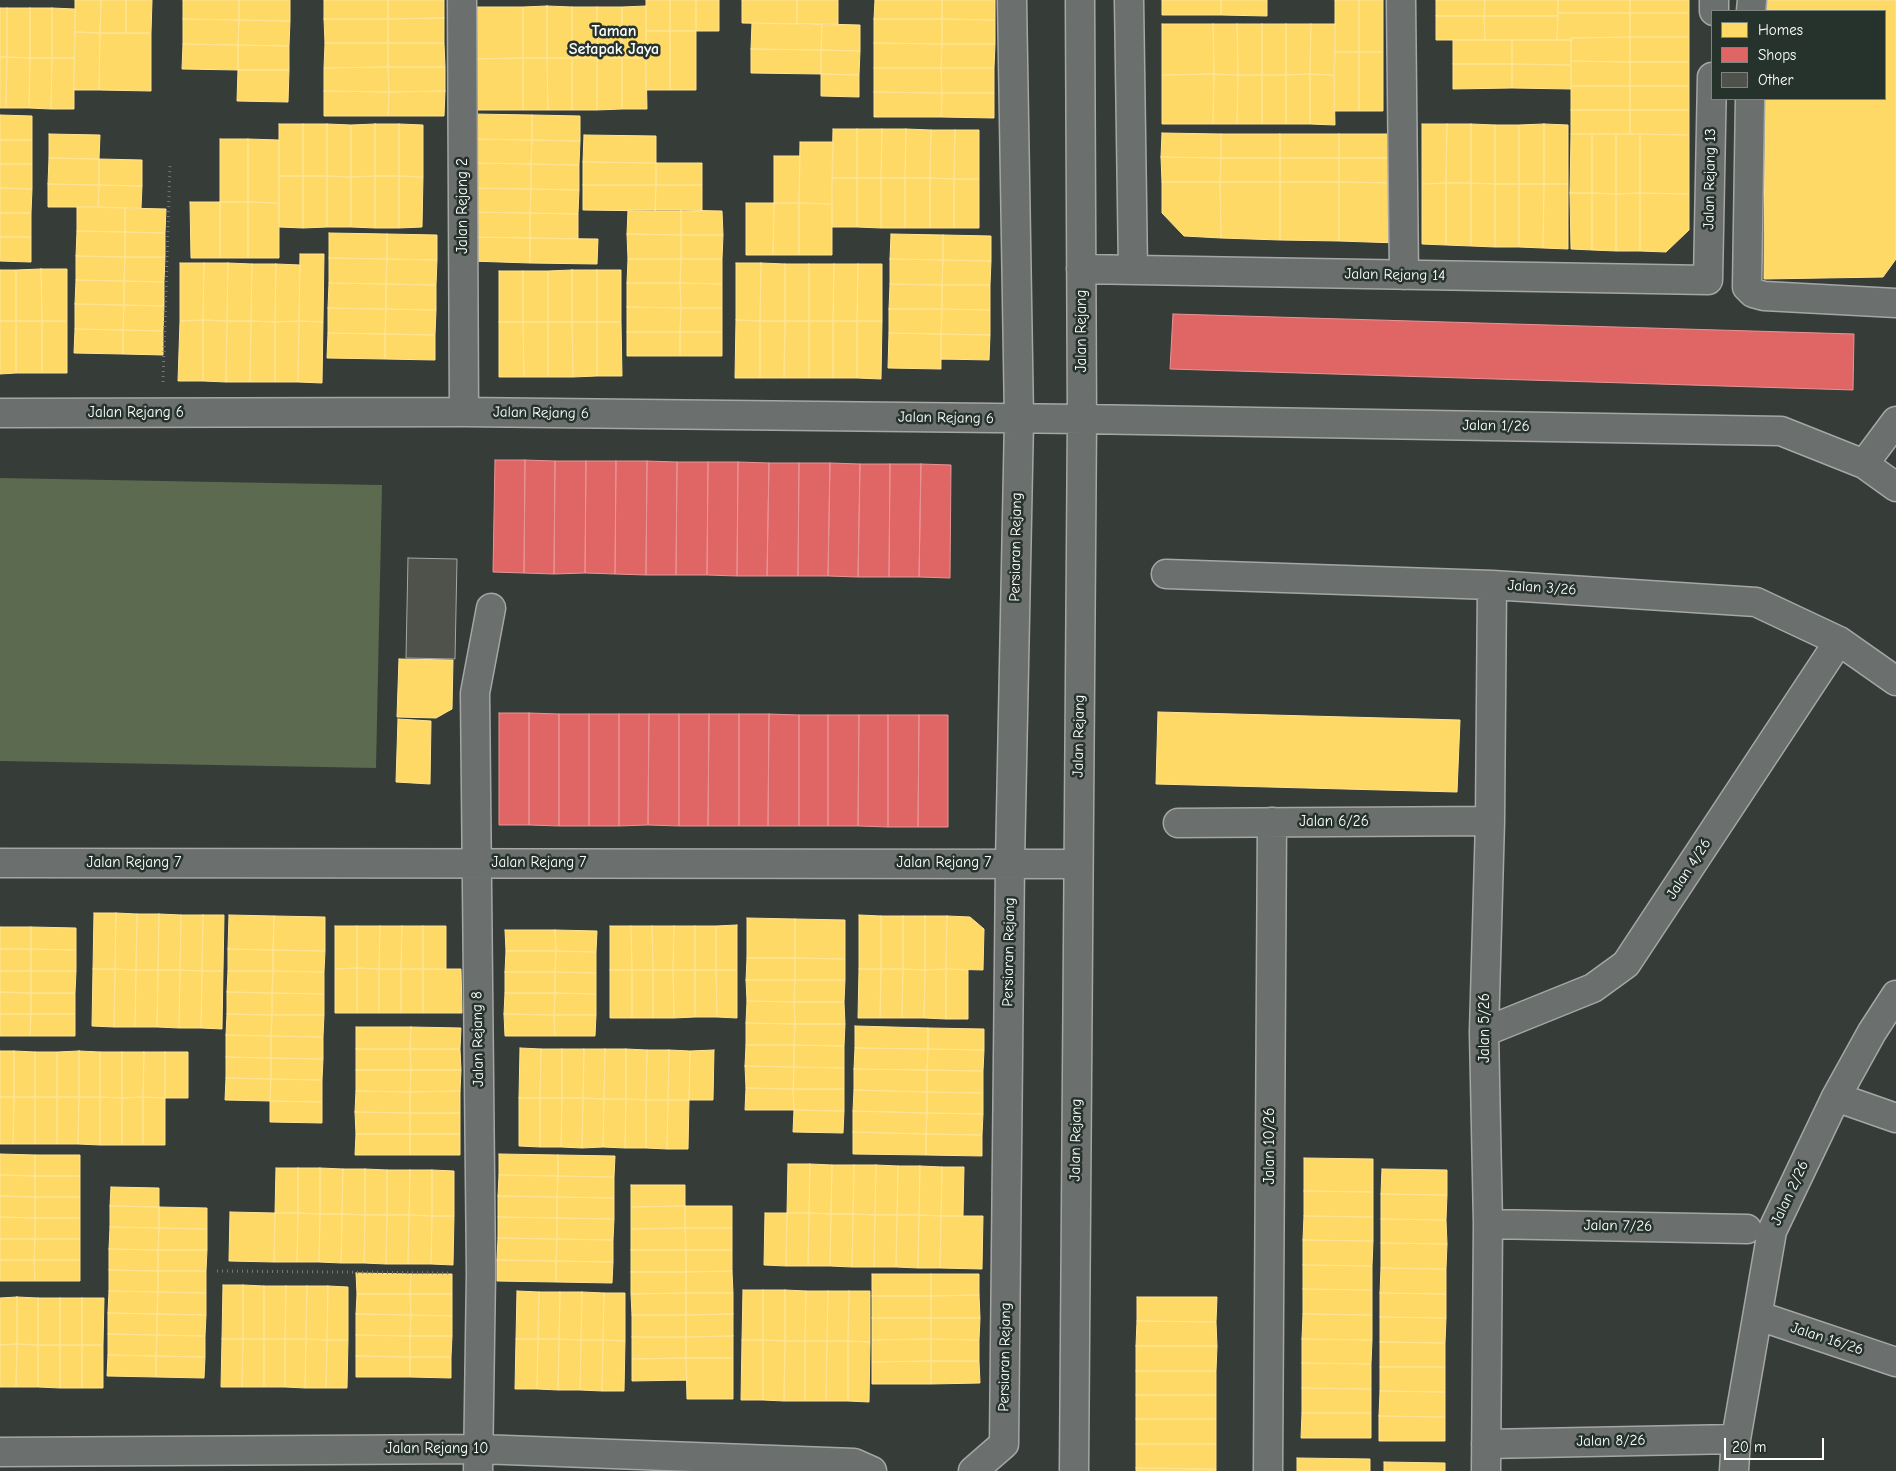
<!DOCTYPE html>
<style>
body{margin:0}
#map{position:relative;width:1896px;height:1471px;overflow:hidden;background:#363c37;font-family:"Comic Neue",sans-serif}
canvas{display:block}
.legend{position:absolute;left:1711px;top:10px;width:175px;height:90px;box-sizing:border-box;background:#26332d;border:1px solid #7d8581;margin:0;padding:6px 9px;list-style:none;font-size:15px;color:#fff}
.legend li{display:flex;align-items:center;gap:10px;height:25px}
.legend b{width:25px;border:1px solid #7d8581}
.scale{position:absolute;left:1724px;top:1438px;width:100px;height:22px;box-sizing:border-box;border:2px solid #fff;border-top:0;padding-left:6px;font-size:15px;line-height:18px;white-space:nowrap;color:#fff;-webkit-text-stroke:4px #26332d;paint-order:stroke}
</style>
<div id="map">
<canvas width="1896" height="1471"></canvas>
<ul class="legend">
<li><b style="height:14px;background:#ffd966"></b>Homes</li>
<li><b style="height:14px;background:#e06666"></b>Shops</li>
<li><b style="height:14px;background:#4f514b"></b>Other</li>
</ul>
<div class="scale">20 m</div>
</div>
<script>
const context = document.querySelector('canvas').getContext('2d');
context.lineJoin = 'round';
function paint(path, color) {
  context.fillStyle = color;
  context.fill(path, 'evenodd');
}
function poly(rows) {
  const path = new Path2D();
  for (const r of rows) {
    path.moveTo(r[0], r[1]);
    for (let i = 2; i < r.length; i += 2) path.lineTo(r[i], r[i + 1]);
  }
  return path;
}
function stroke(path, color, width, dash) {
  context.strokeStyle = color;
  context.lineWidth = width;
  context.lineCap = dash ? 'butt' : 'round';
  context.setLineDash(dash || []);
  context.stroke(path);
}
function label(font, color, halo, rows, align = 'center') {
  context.font = font + ' "Comic Neue",sans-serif';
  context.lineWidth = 5;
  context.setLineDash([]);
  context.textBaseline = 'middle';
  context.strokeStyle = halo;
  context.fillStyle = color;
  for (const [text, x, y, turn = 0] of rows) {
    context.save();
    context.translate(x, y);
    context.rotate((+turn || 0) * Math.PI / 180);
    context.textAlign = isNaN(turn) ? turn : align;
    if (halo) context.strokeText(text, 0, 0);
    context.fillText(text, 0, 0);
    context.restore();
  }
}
const green = poly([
 [0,478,382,485,376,768,0,761]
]);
const homes = poly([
 [75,0,101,0,100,33,75,32,75,0],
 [101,0,126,0,126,33,100,33,101,0],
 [126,0,152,0,151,33,126,33,126,0],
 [183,0,239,0,239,20,183,19,183,0],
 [239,0,290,0,290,21,239,20,239,0],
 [324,0,388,0,388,19,324,19,324,0],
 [388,0,444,0,444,18,388,19,388,0],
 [646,0,670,0,670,31,646,31,646,0],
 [670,0,696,0,696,31,670,31,670,0],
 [696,0,719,0,719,31,696,31,696,0],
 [742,0,797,0,797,24,742,23,742,0],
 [797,0,838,0,838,25,797,24,797,0],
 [875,0,942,0,942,19,874,19,875,0],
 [942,0,995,0,995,20,942,19,942,0],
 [1162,0,1221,0,1221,15,1162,15,1162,0],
 [1221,0,1267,0,1267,16,1221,15,1221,0],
 [1335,0,1359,0,1359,52,1335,52,1335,0],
 [1359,0,1383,0,1383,52,1359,52,1359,0],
 [1436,0,1485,0,1484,16,1436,16,1436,0],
 [1485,0,1558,0,1558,16,1484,16,1485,0],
 [1558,0,1630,0,1630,13,1558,13,1558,0],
 [1630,0,1689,0,1689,13,1630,13,1630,0],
 [1765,0,1896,0,1896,259,1883,277,1764,279,1765,99,1885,99,1885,11,1765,11,1765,0],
 [547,6,547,58,523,58,523,7,547,6],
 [547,6,572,7,572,58,547,58,547,6],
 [646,6,646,58,622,58,622,7,646,6],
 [473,7,523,7,523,58,473,59,473,7],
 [572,7,597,7,597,58,572,58,572,7],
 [597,7,622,7,622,58,597,58,597,7],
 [0,8,7,8,7,57,0,57,0,8],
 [7,8,30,8,30,58,7,57,7,8],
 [30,8,52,8,52,58,30,58,30,8],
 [52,8,75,9,74,58,52,58,52,8],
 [1558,13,1630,13,1630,37,1571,38,1571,40,1557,40,1558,13],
 [1630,13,1689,13,1689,37,1630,37,1630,13],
 [1436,16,1484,16,1485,40,1436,40,1436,16],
 [1484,16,1558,16,1557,40,1485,40,1484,16],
 [444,18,444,43,388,43,388,19,444,18],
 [183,19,239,20,238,45,183,44,183,19],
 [324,19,388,19,388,43,325,43,324,19],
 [874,19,942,19,942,44,874,43,874,19],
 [942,19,995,20,995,44,942,44,942,19],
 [239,20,290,21,289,46,238,45,239,20],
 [752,23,822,24,821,50,751,49,752,23],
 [822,24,860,25,860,51,821,50,822,24],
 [1162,24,1213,24,1214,74,1162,75,1162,24],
 [1213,24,1237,24,1238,75,1214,74,1213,24],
 [1237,24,1262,24,1262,75,1238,75,1237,24],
 [1262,24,1286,24,1286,75,1262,75,1262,24],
 [1286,24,1311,24,1310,74,1286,75,1286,24],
 [1311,24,1335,24,1334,75,1310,74,1311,24],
 [646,31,670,31,670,90,646,90,646,31],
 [670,31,696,31,696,90,670,90,670,31],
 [75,32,100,33,99,90,74,90,75,32],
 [100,33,151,33,151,91,99,90,100,33],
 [1630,37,1689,37,1689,62,1630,62,1630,37],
 [1630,37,1630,62,1571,61,1571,38,1630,37],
 [1453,40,1512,40,1512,64,1453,64,1453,40],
 [1512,40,1571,40,1571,65,1512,64,1512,40],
 [325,43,388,43,388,67,324,68,325,43],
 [388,43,444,43,445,67,388,67,388,43],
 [874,43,942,44,941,68,874,68,874,43],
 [183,44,238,45,238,70,182,69,183,44],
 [942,44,995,44,994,68,941,68,942,44],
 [238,45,289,46,289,70,238,70,238,45],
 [751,49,821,50,821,74,751,73,751,49],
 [821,50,860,51,859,75,821,74,821,50],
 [1335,52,1359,52,1359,111,1334,111,1335,52],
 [1359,52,1383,52,1383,111,1359,111,1359,52],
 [0,57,7,57,6,108,0,108,0,57],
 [7,57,30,58,29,108,6,108,7,57],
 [30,58,52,58,51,109,29,108,30,58],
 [52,58,74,58,74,109,51,109,52,58],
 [523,58,547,58,548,110,523,110,523,58],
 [523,58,523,110,473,110,473,59,523,58],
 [547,58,572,58,572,110,548,110,547,58],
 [572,58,597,58,597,110,572,110,572,58],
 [597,58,622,58,622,109,597,110,597,58],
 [622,58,646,58,647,109,622,109,622,58],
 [1571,61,1630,62,1630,86,1571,86,1571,61],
 [1630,62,1689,62,1689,86,1630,86,1630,62],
 [1453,64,1512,64,1512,88,1453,89,1453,64],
 [1512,64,1571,65,1571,89,1512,88,1512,64],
 [388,67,445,67,445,91,389,92,388,67],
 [388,67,389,92,324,91,324,68,388,67],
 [874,68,941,68,942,93,874,92,874,68],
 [941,68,994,68,994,93,942,93,941,68],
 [238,70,289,70,288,102,237,101,238,70],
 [821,74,859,75,859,97,821,96,821,74],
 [1214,74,1213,124,1162,124,1162,75,1214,74],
 [1214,74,1238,75,1237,124,1213,124,1214,74],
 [1310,74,1310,124,1286,124,1286,75,1310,74],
 [1310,74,1334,75,1335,125,1310,124,1310,74],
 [1238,75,1262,75,1262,124,1237,124,1238,75],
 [1262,75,1286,75,1286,124,1262,124,1262,75],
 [1571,86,1630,86,1630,110,1571,110,1571,86],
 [1630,86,1689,86,1689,110,1630,110,1630,86],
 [324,91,389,92,388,116,324,116,324,91],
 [445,91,444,116,388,116,389,92,445,91],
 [874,92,942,93,941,117,874,117,874,92],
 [942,93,994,93,994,118,941,117,942,93],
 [1571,110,1630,110,1630,134,1571,134,1571,110],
 [1630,110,1689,110,1689,135,1630,134,1630,110],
 [473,114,532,115,532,140,472,139,473,114],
 [0,115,32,116,32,140,0,140,0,115],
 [532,115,580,116,580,141,532,140,532,115],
 [279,124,303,124,303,176,279,176,279,124],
 [303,124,327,124,327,176,303,176,303,124],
 [327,124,351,125,351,177,327,176,327,124],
 [375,124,375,176,351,177,351,125,375,124],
 [375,124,399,124,399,176,375,176,375,124],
 [399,124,423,125,423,177,399,176,399,124],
 [1422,124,1447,124,1446,183,1422,184,1422,124],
 [1447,124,1471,124,1471,183,1446,183,1447,124],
 [1471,124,1495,125,1495,184,1471,183,1471,124],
 [1544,124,1544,184,1519,184,1519,125,1544,124],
 [1544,124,1568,125,1568,184,1544,184,1544,124],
 [1495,125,1519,125,1519,184,1495,184,1495,125],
 [833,129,857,129,857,178,832,178,833,129],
 [857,129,882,129,881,178,857,178,857,129],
 [882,129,906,129,905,178,881,178,882,129],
 [906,129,931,130,930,178,905,178,906,129],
 [931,130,955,130,954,179,930,178,931,130],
 [955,130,979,130,979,179,954,179,955,130],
 [1162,133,1221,134,1221,158,1161,157,1162,133],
 [49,134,100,135,99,159,49,158,49,134],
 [1221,134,1280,134,1280,158,1221,158,1221,134],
 [1280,134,1339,134,1339,158,1280,158,1280,134],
 [1339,134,1398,134,1398,158,1339,158,1339,134],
 [1571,134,1592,134,1592,193,1570,193,1571,134],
 [1592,134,1616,134,1616,194,1592,193,1592,134],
 [1616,134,1640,134,1640,193,1616,194,1616,134],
 [1640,134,1689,135,1689,194,1640,193,1640,134],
 [584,135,656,136,656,163,583,162,584,135],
 [220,139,248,139,248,202,220,202,220,139],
 [248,139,279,140,279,203,248,202,248,139],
 [472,139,532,140,531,164,472,163,472,139],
 [0,140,32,140,32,164,0,164,0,140],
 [532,140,580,141,579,165,531,164,532,140],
 [800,142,833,142,832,204,799,203,800,142],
 [774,156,800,156,799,203,774,203,774,156],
 [1161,157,1221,158,1220,182,1162,182,1161,157],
 [49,158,99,159,99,185,48,184,49,158],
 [1221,158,1280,158,1280,182,1220,182,1221,158],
 [1280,158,1339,158,1339,182,1280,182,1280,158],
 [1339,158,1398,158,1398,183,1339,182,1339,158],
 [99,159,142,160,142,186,99,185,99,159],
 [583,162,656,163,656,185,583,185,583,162],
 [472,163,531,164,531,189,472,188,472,163],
 [656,163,702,163,702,185,656,185,656,163],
 [0,164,32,164,32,189,0,188,0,164],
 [531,164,579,165,579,190,531,189,531,164],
 [279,176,303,176,303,228,279,227,279,176],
 [303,176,327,176,327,227,303,228,303,176],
 [327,176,351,177,351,227,327,227,327,176],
 [375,176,399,176,399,228,375,228,375,176],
 [375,176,375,228,351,227,351,177,375,176],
 [399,176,423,177,422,227,399,228,399,176],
 [832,178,857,178,857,227,832,227,832,178],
 [857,178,881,178,881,228,857,227,857,178],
 [881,178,905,178,905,228,881,228,881,178],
 [905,178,930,178,930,228,905,228,905,178],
 [930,178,954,179,954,228,930,228,930,178],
 [954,179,979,179,979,228,954,228,954,179],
 [1162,182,1220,182,1221,238,1184,236,1162,213,1162,182],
 [1220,182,1280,182,1280,240,1221,238,1220,182],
 [1280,182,1339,182,1339,241,1280,240,1280,182],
 [1339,182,1398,183,1398,243,1339,241,1339,182],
 [1446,183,1446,245,1422,244,1422,184,1446,183],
 [1446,183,1471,183,1471,246,1446,245,1446,183],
 [1471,183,1495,184,1495,247,1471,246,1471,183],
 [48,184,99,185,98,207,48,207,48,184],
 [1495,184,1519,184,1519,247,1495,247,1495,184],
 [1519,184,1544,184,1543,248,1519,247,1519,184],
 [1544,184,1568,184,1568,249,1543,248,1544,184],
 [99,185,142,186,141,208,98,207,99,185],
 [583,185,656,185,655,211,583,210,583,185],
 [656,185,702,185,702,211,655,211,656,185],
 [0,188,32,189,31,213,0,213,0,188],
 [472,188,531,189,530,213,471,212,472,188],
 [531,189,579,190,578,214,530,213,531,189],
 [1570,193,1592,193,1592,250,1571,249,1570,193],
 [1592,193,1616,194,1616,251,1592,250,1592,193],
 [1640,193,1640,251,1616,251,1616,194,1640,193],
 [1640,193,1689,194,1689,230,1666,252,1640,251,1640,193],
 [190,202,220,202,220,258,191,258,190,202],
 [220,202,248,202,248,258,220,258,220,202],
 [248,202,279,203,279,258,248,258,248,202],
 [746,203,774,203,773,255,746,255,746,203],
 [774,203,799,203,799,255,773,255,774,203],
 [799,203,832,204,832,255,799,255,799,203],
 [77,207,125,208,125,232,77,231,77,207],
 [125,208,166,209,165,233,125,232,125,208],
 [628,210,681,210,681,235,627,234,628,210],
 [681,210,722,211,723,235,681,235,681,210],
 [471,212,530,213,530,238,471,237,471,212],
 [0,213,31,213,31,237,0,237,0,213],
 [530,213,578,214,578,239,530,238,530,213],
 [77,231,125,232,125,257,76,256,77,231],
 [125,232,165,233,165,257,125,257,125,232],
 [329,233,387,234,387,259,329,258,329,233],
 [387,234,437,235,437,260,387,259,387,234],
 [627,234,681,235,681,259,628,259,627,234],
 [891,234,943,235,943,260,890,259,891,234],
 [681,235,723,235,722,259,681,259,681,235],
 [943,235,991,236,991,261,943,260,943,235],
 [0,237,31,237,31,262,0,261,0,237],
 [471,237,530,238,530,263,470,261,471,237],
 [530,238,598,239,597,264,530,263,530,238],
 [300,254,324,254,323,322,299,321,300,254],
 [76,256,125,257,124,281,76,280,76,256],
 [125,257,165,257,164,282,124,281,125,257],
 [329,258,387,259,386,284,329,283,329,258],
 [387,259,437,260,436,285,386,284,387,259],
 [628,259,681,259,680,283,627,283,628,259],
 [681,259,722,259,722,284,680,283,681,259],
 [890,259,943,260,942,285,890,284,890,259],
 [943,260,991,261,990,285,942,285,943,260],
 [180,263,204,263,203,320,180,321,180,263],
 [204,263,228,263,227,321,203,320,204,263],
 [228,263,252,264,251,321,227,321,228,263],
 [736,263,761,263,760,321,736,320,736,263],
 [761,263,785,264,785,321,760,321,761,263],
 [252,264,276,264,275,322,251,321,252,264],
 [276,264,300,265,299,321,275,322,276,264],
 [785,264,809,264,809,321,785,321,785,264],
 [809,264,834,264,833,321,809,321,809,264],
 [834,264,858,264,857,321,833,321,834,264],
 [858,264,882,264,882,321,857,321,858,264],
 [41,269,42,321,16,321,16,270,41,269],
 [41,269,67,269,67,321,42,321,41,269],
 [0,270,16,270,16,321,0,321,0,270],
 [572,270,572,322,548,322,548,271,572,270],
 [572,270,597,270,597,322,572,322,572,270],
 [597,270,621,270,621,322,597,322,597,270],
 [499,271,523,271,523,322,499,322,499,271],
 [523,271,548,271,548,322,523,322,523,271],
 [76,280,124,281,124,305,75,304,76,280],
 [124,281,164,282,164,306,124,305,124,281],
 [329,283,386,284,386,309,328,308,329,283],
 [627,283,680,283,681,308,627,307,627,283],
 [680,283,722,284,722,308,681,308,680,283],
 [386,284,436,285,436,310,386,309,386,284],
 [890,284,942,285,942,309,889,309,890,284],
 [942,285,990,285,990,310,942,309,942,285],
 [75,304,124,305,123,330,75,329,75,304],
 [124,305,164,306,163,331,123,330,124,305],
 [627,307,681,308,680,332,627,332,627,307],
 [328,308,386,309,385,334,328,333,328,308],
 [681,308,722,308,722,332,680,332,681,308],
 [386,309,436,310,435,335,385,334,386,309],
 [889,309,942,309,941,334,889,333,889,309],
 [942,309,990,310,990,335,941,334,942,309],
 [203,320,227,321,226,382,203,381,203,320],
 [203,320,203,381,178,381,180,321,203,320],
 [736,320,760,321,760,378,735,378,736,320],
 [0,321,16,321,16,373,0,374,0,321],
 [16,321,42,321,42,373,16,373,16,321],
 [42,321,67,321,67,373,42,373,42,321],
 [227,321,251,321,250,382,226,382,227,321],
 [251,321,275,322,275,382,250,382,251,321],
 [299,321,323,322,322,383,298,382,299,321],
 [299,321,298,382,275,382,275,322,299,321],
 [760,321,785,321,784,378,760,378,760,321],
 [785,321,809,321,809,378,784,378,785,321],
 [809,321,833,321,833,378,809,378,809,321],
 [833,321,857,321,857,378,833,378,833,321],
 [857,321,882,321,881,379,857,378,857,321],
 [499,322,523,322,524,377,499,377,499,322],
 [523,322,548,322,548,377,524,377,523,322],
 [548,322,572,322,573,377,548,377,548,322],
 [572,322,597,322,597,376,573,377,572,322],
 [597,322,621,322,622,376,597,376,597,322],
 [75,329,123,330,123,354,74,353,75,329],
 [123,330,163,331,163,355,123,354,123,330],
 [627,332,680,332,680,356,627,356,627,332],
 [680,332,722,332,722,356,680,356,680,332],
 [328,333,385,334,385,359,327,358,328,333],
 [889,333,941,334,941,369,888,368,889,333],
 [385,334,435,335,435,360,385,359,385,334],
 [941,334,990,335,989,360,941,359,941,334],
 [399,659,453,660,452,709,436,718,397,717,399,659],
 [1158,712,1460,720,1457,792,1156,784,1158,712],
 [398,719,431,721,430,784,396,782,398,719],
 [94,913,116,913,115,969,93,969,94,913],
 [116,913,137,914,136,970,115,969,116,913],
 [137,914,159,914,158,970,136,970,137,914],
 [159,914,181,915,180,970,158,970,159,914],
 [181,915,203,915,202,971,180,970,181,915],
 [203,915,224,915,223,971,202,971,203,915],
 [229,915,274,916,273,950,228,949,229,915],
 [859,915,881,916,881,969,859,969,859,915],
 [274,916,325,917,325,951,273,950,274,916],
 [881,916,903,916,903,969,881,969,881,916],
 [903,916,925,916,925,970,903,969,903,916],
 [925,916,947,916,946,969,925,970,925,916],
 [947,916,970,917,984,929,983,970,946,969,947,916],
 [747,918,795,919,795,958,747,958,747,918],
 [795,919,845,920,845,959,795,958,795,919],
 [737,925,737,970,716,970,716,926,737,925],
 [335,926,357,926,357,968,335,969,335,926],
 [357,926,380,926,379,969,357,968,357,926],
 [380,926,402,926,401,969,379,969,380,926],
 [402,926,423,926,423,969,401,969,402,926],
 [423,926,446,926,446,969,423,969,423,926],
 [610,926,631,926,632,970,610,970,610,926],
 [631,926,652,926,653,970,632,970,631,926],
 [652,926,674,926,673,970,653,970,652,926],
 [674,926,695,926,695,970,673,970,674,926],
 [695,926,716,926,716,970,695,970,695,926],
 [0,927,31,927,31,949,0,949,0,927],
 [31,927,76,928,76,950,31,949,31,927],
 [505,930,555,930,556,951,506,951,505,930],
 [555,930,597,931,596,952,556,951,555,930],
 [0,949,31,949,31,971,0,971,0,949],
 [31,949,76,950,76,971,31,971,31,949],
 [228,949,273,950,273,971,228,971,228,949],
 [273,950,325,951,324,972,273,971,273,950],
 [506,951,556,951,555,972,505,972,506,951],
 [556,951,596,952,596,973,555,972,556,951],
 [747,958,795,958,795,980,746,980,747,958],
 [795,958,845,959,845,980,795,980,795,958],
 [357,968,379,969,379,1013,357,1013,357,968],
 [357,968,357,1013,335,1013,335,969,357,968],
 [93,969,115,969,114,1027,92,1026,93,969],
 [115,969,136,970,135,1027,114,1027,115,969],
 [379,969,401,969,401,1013,379,1013,379,969],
 [401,969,423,969,423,1013,401,1013,401,969],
 [423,969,461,969,462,1013,423,1013,423,969],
 [859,969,881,969,880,1018,858,1018,859,969],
 [881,969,903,969,902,1018,880,1018,881,969],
 [903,969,925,970,924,1018,902,1018,903,969],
 [946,969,968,970,968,1019,946,1019,946,969],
 [946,969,946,1019,924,1018,925,970,946,969],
 [136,970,158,970,157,1027,135,1027,136,970],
 [158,970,180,970,179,1028,157,1027,158,970],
 [180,970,202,971,201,1028,179,1028,180,970],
 [610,970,632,970,632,1018,610,1018,610,970],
 [632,970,653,970,653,1018,632,1018,632,970],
 [653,970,673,970,674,1018,653,1018,653,970],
 [673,970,695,970,695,1017,674,1018,673,970],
 [695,970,716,970,717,1017,695,1017,695,970],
 [716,970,737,970,737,1018,717,1017,716,970],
 [0,971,31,971,31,993,0,992,0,971],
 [31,971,76,971,75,993,31,993,31,971],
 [202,971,223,971,222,1029,201,1028,202,971],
 [228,971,273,971,272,993,227,992,228,971],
 [273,971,324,972,324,994,272,993,273,971],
 [505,972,555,972,555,993,505,993,505,972],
 [555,972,596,973,596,994,555,993,555,972],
 [746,980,795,980,794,1002,747,1001,746,980],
 [795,980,845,980,844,1002,794,1002,795,980],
 [0,992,31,993,31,1014,0,1014,0,992],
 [227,992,272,993,272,1015,227,1014,227,992],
 [31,993,75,993,75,1014,31,1014,31,993],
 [272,993,324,994,324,1015,272,1015,272,993],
 [505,993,555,993,554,1015,504,1014,505,993],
 [555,993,596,994,596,1015,554,1015,555,993],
 [747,1001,794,1002,795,1024,746,1023,747,1001],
 [794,1002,844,1002,845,1024,795,1024,794,1002],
 [0,1014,31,1014,30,1036,0,1036,0,1014],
 [31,1014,75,1014,75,1036,30,1036,31,1014],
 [227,1014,272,1015,271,1036,226,1035,227,1014],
 [504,1014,554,1015,555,1036,505,1036,504,1014],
 [272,1015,324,1015,323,1037,271,1036,272,1015],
 [554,1015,596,1015,595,1036,555,1036,554,1015],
 [746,1023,795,1024,794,1045,746,1045,746,1023],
 [795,1024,845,1024,844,1046,794,1045,795,1024],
 [855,1026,928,1028,928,1049,855,1048,855,1026],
 [356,1027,411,1027,410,1049,356,1049,356,1027],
 [411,1027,461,1028,460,1049,410,1049,411,1027],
 [928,1028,984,1029,984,1050,928,1049,928,1028],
 [226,1035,271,1036,271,1058,226,1057,226,1035],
 [271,1036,323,1037,323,1059,271,1058,271,1036],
 [746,1045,794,1045,794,1067,745,1066,746,1045],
 [794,1045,844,1046,844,1068,794,1067,794,1045],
 [520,1048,541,1049,540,1098,519,1098,520,1048],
 [855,1048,928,1049,927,1070,854,1069,855,1048],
 [356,1049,410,1049,411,1070,356,1070,356,1049],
 [410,1049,460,1049,461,1070,411,1070,410,1049],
 [541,1049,562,1049,562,1098,540,1098,541,1049],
 [562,1049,584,1049,583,1098,562,1098,562,1049],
 [584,1049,605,1049,604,1099,583,1098,584,1049],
 [605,1049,626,1049,626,1099,604,1099,605,1049],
 [626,1049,647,1050,646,1100,626,1099,626,1049],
 [928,1049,984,1050,983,1071,927,1070,928,1049],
 [647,1050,669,1050,668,1100,646,1100,647,1050],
 [669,1050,690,1051,689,1100,668,1100,669,1050],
 [714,1050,713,1100,689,1100,690,1051,714,1050],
 [0,1051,14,1051,14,1097,0,1097,0,1051],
 [14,1051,35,1052,35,1097,14,1097,14,1051],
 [79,1051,79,1097,57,1097,57,1052,79,1051],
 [79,1051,100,1052,100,1097,79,1097,79,1051],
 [35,1052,57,1052,57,1097,35,1097,35,1052],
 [100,1052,122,1052,122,1098,100,1097,100,1052],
 [122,1052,144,1052,143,1097,122,1098,122,1052],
 [144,1052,165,1052,165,1098,143,1097,144,1052],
 [165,1052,188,1052,188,1098,165,1098,165,1052],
 [226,1057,271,1058,271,1079,226,1078,226,1057],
 [271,1058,323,1059,322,1080,271,1079,271,1058],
 [745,1066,794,1067,793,1089,746,1088,745,1066],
 [794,1067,844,1068,844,1089,793,1089,794,1067],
 [854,1069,927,1070,927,1092,854,1090,854,1069],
 [356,1070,411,1070,410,1092,356,1091,356,1070],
 [411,1070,461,1070,460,1091,410,1092,411,1070],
 [927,1070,983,1071,983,1093,927,1092,927,1070],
 [226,1078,271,1079,270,1101,225,1100,226,1078],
 [271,1079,322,1080,322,1102,270,1101,271,1079],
 [746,1088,793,1089,794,1110,745,1110,746,1088],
 [793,1089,844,1089,844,1111,794,1110,793,1089],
 [854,1090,927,1092,927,1113,853,1111,854,1090],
 [356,1091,410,1092,410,1113,355,1112,356,1091],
 [460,1091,460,1113,410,1113,410,1092,460,1091],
 [927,1092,983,1093,983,1114,927,1113,927,1092],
 [0,1097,14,1097,13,1144,0,1144,0,1097],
 [14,1097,35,1097,35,1144,13,1144,14,1097],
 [35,1097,57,1097,57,1144,35,1144,35,1097],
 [57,1097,79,1097,78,1144,57,1144,57,1097],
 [79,1097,100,1097,100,1145,78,1144,79,1097],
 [100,1097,122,1098,122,1145,100,1145,100,1097],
 [143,1097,165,1098,165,1145,143,1145,143,1097],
 [143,1097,143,1145,122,1145,122,1098,143,1097],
 [519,1098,540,1098,540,1147,519,1146,519,1098],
 [540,1098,562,1098,561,1147,540,1147,540,1098],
 [562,1098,583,1098,582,1148,561,1147,562,1098],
 [583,1098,604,1099,603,1147,582,1148,583,1098],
 [604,1099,626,1099,625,1148,603,1147,604,1099],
 [626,1099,646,1100,646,1148,625,1148,626,1099],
 [646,1100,668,1100,667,1149,646,1148,646,1100],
 [668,1100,689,1100,688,1149,667,1149,668,1100],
 [270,1101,322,1102,322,1123,270,1122,270,1101],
 [794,1110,844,1111,843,1133,793,1132,794,1110],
 [853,1111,927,1113,926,1134,853,1132,853,1111],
 [355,1112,410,1113,410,1134,356,1134,355,1112],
 [410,1113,460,1113,460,1134,410,1134,410,1113],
 [927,1113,983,1114,982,1135,926,1134,927,1113],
 [853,1132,926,1134,926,1155,853,1154,853,1132],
 [356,1134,410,1134,410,1155,355,1155,356,1134],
 [410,1134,460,1134,460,1155,410,1155,410,1134],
 [926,1134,982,1135,982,1156,926,1155,926,1134],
 [0,1154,35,1155,35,1176,0,1175,0,1154],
 [499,1154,558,1155,558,1176,499,1175,499,1154],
 [35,1155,80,1155,80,1176,35,1176,35,1155],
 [558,1155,615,1156,614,1177,558,1176,558,1155],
 [1304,1158,1373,1159,1373,1192,1304,1191,1304,1158],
 [788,1164,810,1164,809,1213,787,1213,788,1164],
 [810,1164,832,1165,831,1214,809,1213,810,1164],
 [832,1165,854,1165,853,1214,831,1214,832,1165],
 [854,1165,876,1165,875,1215,853,1214,854,1165],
 [876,1165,898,1166,897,1215,875,1215,876,1165],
 [898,1166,920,1166,919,1215,897,1215,898,1166],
 [920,1166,942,1167,941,1216,919,1215,920,1166],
 [942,1167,964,1167,963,1216,941,1216,942,1167],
 [276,1168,298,1168,298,1213,275,1213,276,1168],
 [298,1168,320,1168,320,1214,298,1213,298,1168],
 [320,1168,343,1169,342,1214,320,1214,320,1168],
 [343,1169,365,1169,365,1215,342,1214,343,1169],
 [365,1169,387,1170,387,1215,365,1215,365,1169],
 [1382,1169,1447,1170,1447,1195,1381,1194,1382,1169],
 [387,1170,410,1170,409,1215,387,1215,387,1170],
 [410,1170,432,1170,432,1216,409,1215,410,1170],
 [432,1170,454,1171,454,1216,432,1216,432,1170],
 [0,1175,35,1176,35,1197,0,1196,0,1175],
 [499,1175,558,1176,557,1197,498,1196,499,1175],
 [35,1176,80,1176,80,1197,35,1197,35,1176],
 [558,1176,614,1177,614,1198,557,1197,558,1176],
 [631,1185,685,1185,685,1206,631,1207,631,1185],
 [111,1187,159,1188,159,1207,110,1206,111,1187],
 [1304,1191,1373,1192,1373,1217,1304,1216,1304,1191],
 [1381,1194,1447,1195,1446,1220,1381,1219,1381,1194],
 [0,1196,35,1197,35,1218,0,1217,0,1196],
 [498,1196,557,1197,557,1218,498,1217,498,1196],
 [35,1197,80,1197,80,1218,35,1218,35,1197],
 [557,1197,614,1198,614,1219,557,1218,557,1197],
 [110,1206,159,1207,159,1228,110,1227,110,1206],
 [685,1206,732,1206,732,1228,685,1228,685,1206],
 [685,1206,685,1228,631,1229,631,1207,685,1206],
 [159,1207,207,1208,207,1229,159,1228,159,1207],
 [230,1212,275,1213,274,1262,229,1261,230,1212],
 [275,1213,298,1213,297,1262,274,1262,275,1213],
 [298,1213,320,1214,319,1262,297,1262,298,1213],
 [765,1213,787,1213,786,1266,764,1265,765,1213],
 [787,1213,809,1213,808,1266,786,1266,787,1213],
 [809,1213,831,1214,830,1266,808,1266,809,1213],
 [320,1214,342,1214,341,1263,319,1262,320,1214],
 [342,1214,365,1215,364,1263,341,1263,342,1214],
 [831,1214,853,1214,852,1267,830,1266,831,1214],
 [853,1214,875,1215,874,1267,852,1267,853,1214],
 [365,1215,387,1215,386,1264,364,1263,365,1215],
 [387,1215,409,1215,408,1264,386,1264,387,1215],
 [409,1215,432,1216,431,1264,408,1264,409,1215],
 [875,1215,897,1215,896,1267,874,1267,875,1215],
 [897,1215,919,1215,918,1268,896,1267,897,1215],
 [919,1215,941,1216,940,1268,918,1268,919,1215],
 [432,1216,454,1216,453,1265,431,1264,432,1216],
 [941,1216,983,1216,982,1269,940,1268,941,1216],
 [1304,1216,1373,1217,1373,1241,1303,1240,1304,1216],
 [0,1217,35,1218,35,1239,0,1239,0,1217],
 [498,1217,557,1218,557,1239,498,1238,498,1217],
 [35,1218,80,1218,80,1239,35,1239,35,1218],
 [557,1218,614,1219,613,1240,557,1239,557,1218],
 [1381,1219,1446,1220,1447,1244,1381,1243,1381,1219],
 [110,1227,159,1228,158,1250,109,1249,110,1227],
 [159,1228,207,1229,207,1250,158,1250,159,1228],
 [685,1228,732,1228,732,1250,686,1250,685,1228],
 [685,1228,686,1250,631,1250,631,1229,685,1228],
 [498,1238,557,1239,556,1261,497,1260,498,1238],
 [0,1239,35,1239,34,1260,0,1260,0,1239],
 [35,1239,80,1239,80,1260,34,1260,35,1239],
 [557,1239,613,1240,613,1262,556,1261,557,1239],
 [1303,1240,1373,1241,1372,1266,1303,1265,1303,1240],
 [1381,1243,1447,1244,1446,1269,1381,1268,1381,1243],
 [109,1249,158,1250,158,1271,109,1270,109,1249],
 [158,1250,207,1250,206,1271,158,1271,158,1250],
 [631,1250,686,1250,686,1272,631,1272,631,1250],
 [686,1250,732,1250,732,1271,686,1272,686,1250],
 [0,1260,34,1260,35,1281,0,1281,0,1260],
 [34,1260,80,1260,80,1281,35,1281,34,1260],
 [497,1260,556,1261,556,1282,497,1281,497,1260],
 [556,1261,613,1262,612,1283,556,1282,556,1261],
 [1303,1265,1372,1266,1372,1290,1303,1289,1303,1265],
 [1381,1268,1446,1269,1446,1294,1380,1293,1381,1268],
 [109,1270,158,1271,158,1292,109,1291,109,1270],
 [158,1271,206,1271,206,1293,158,1292,158,1271],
 [732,1271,733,1293,686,1293,686,1272,732,1271],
 [631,1272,686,1272,686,1293,631,1294,631,1272],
 [356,1273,411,1274,410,1294,357,1294,356,1273],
 [411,1274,452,1274,452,1294,410,1294,411,1274],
 [872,1274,931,1274,931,1296,872,1296,872,1274],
 [931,1274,979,1274,979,1295,931,1296,931,1274],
 [223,1285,243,1285,243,1339,222,1339,223,1285],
 [243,1285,264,1286,264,1339,243,1339,243,1285],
 [264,1286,286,1286,285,1339,264,1339,264,1286],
 [286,1286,307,1286,306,1339,285,1339,286,1286],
 [307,1286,328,1286,327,1340,306,1339,307,1286],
 [328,1286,348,1287,348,1340,327,1340,328,1286],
 [1303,1289,1372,1290,1372,1315,1303,1314,1303,1289],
 [743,1290,763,1290,763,1340,742,1340,743,1290],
 [763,1290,785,1290,785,1341,763,1340,763,1290],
 [785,1290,806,1291,805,1341,785,1341,785,1290],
 [109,1291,158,1292,157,1314,108,1313,109,1291],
 [517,1291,539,1292,538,1339,516,1339,517,1291],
 [806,1291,828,1291,827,1341,805,1341,806,1291],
 [828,1291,849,1291,848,1341,827,1341,828,1291],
 [849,1291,870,1291,870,1342,848,1341,849,1291],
 [158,1292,206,1293,206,1315,157,1314,158,1292],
 [539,1292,560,1292,559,1339,538,1339,539,1292],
 [560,1292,582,1292,581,1340,559,1339,560,1292],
 [582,1292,604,1293,603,1340,581,1340,582,1292],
 [604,1293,625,1293,625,1341,603,1340,604,1293],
 [686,1293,733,1293,733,1314,686,1315,686,1293],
 [686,1293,686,1315,632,1315,631,1294,686,1293],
 [1380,1293,1446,1294,1446,1318,1380,1317,1380,1293],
 [357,1294,410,1294,411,1315,356,1314,357,1294],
 [410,1294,452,1294,452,1316,411,1315,410,1294],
 [979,1295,980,1318,931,1318,931,1296,979,1295],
 [872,1296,931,1296,931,1318,872,1318,872,1296],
 [17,1297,17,1344,0,1345,0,1298,17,1297],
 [17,1297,38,1298,38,1345,17,1344,17,1297],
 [1137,1297,1217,1297,1216,1322,1137,1321,1137,1297],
 [38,1298,60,1298,60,1345,38,1345,38,1298],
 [60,1298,82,1298,82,1345,60,1345,60,1298],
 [82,1298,104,1298,103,1345,82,1345,82,1298],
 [108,1313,157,1314,157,1335,108,1334,108,1313],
 [157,1314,206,1315,205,1336,157,1335,157,1314],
 [356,1314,411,1315,410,1336,356,1335,356,1314],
 [733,1314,733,1336,686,1337,686,1315,733,1314],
 [1303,1314,1372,1315,1372,1340,1302,1339,1303,1314],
 [411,1315,452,1316,452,1336,410,1336,411,1315],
 [632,1315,686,1315,686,1337,632,1337,632,1315],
 [1380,1317,1446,1318,1445,1343,1380,1342,1380,1317],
 [872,1318,931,1318,931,1339,872,1340,872,1318],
 [931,1318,980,1318,979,1340,931,1339,931,1318],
 [1137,1321,1216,1322,1217,1346,1136,1346,1137,1321],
 [108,1334,157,1335,156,1356,108,1355,108,1334],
 [157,1335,205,1336,205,1357,156,1356,157,1335],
 [356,1335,410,1336,410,1357,356,1356,356,1335],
 [410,1336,452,1336,451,1357,410,1357,410,1336],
 [733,1336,733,1358,686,1358,686,1337,733,1336],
 [632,1337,686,1337,686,1358,632,1359,632,1337],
 [222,1339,243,1339,242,1387,221,1387,222,1339],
 [243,1339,264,1339,264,1387,242,1387,243,1339],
 [264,1339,285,1339,285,1387,264,1387,264,1339],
 [285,1339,306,1339,305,1388,285,1387,285,1339],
 [306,1339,327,1340,326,1388,305,1388,306,1339],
 [516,1339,538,1339,537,1389,515,1389,516,1339],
 [538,1339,559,1339,558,1390,537,1389,538,1339],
 [559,1339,581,1340,580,1390,558,1390,559,1339],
 [931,1339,979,1340,979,1361,931,1361,931,1339],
 [931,1339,931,1361,872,1362,872,1340,931,1339],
 [1302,1339,1372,1340,1371,1364,1302,1363,1302,1339],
 [327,1340,348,1340,347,1388,326,1388,327,1340],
 [581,1340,603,1340,602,1391,580,1390,581,1340],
 [603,1340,625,1341,624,1391,602,1391,603,1340],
 [742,1340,763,1340,763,1400,741,1400,742,1340],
 [763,1340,785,1341,784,1401,763,1400,763,1340],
 [785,1341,805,1341,805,1401,784,1401,785,1341],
 [805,1341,827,1341,826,1401,805,1401,805,1341],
 [827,1341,848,1341,848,1401,826,1401,827,1341],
 [848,1341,870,1342,869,1402,848,1401,848,1341],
 [1380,1342,1445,1343,1445,1367,1380,1367,1380,1342],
 [17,1344,38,1345,38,1387,16,1387,17,1344],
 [17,1344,16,1387,0,1387,0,1345,17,1344],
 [38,1345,60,1345,60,1388,38,1387,38,1345],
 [60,1345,82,1345,82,1388,60,1388,60,1345],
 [82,1345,103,1345,103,1388,82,1388,82,1345],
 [1136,1346,1217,1346,1216,1371,1136,1371,1136,1346],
 [108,1355,156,1356,156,1377,107,1376,108,1355],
 [156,1356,205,1357,204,1378,156,1377,156,1356],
 [356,1356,410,1357,410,1377,356,1377,356,1356],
 [410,1357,451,1357,451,1378,410,1377,410,1357],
 [686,1358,733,1358,733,1399,687,1399,686,1358],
 [686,1358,687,1380,632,1381,632,1359,686,1358],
 [931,1361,979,1361,980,1383,931,1384,931,1361],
 [931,1361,931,1384,872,1384,872,1362,931,1361],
 [1302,1363,1371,1364,1371,1389,1302,1388,1302,1363],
 [1380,1367,1445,1367,1445,1392,1380,1391,1380,1367],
 [1136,1371,1216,1371,1216,1395,1136,1395,1136,1371],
 [1302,1388,1371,1389,1371,1413,1302,1413,1302,1388],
 [1380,1391,1445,1392,1445,1417,1379,1416,1380,1391],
 [1136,1395,1216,1395,1216,1419,1136,1419,1136,1395],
 [1302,1413,1371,1413,1371,1438,1301,1438,1302,1413],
 [1379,1416,1445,1417,1445,1441,1379,1441,1379,1416],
 [1136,1419,1216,1419,1216,1444,1136,1444,1136,1419],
 [1136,1444,1216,1444,1216,1469,1136,1468,1136,1444],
 [1297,1458,1370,1459,1370,1471,1297,1471,1297,1458],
 [1384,1462,1445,1463,1445,1471,1384,1471,1384,1462],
 [1136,1468,1216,1469,1216,1471,1136,1471,1136,1468]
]);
const shops = poly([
 [1173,314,1854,334,1853,390,1170,369,1173,314],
 [495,460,525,460,524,573,493,572,495,460],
 [525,460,555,461,554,574,524,573,525,460],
 [555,461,586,461,585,573,554,574,555,461],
 [586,461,616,461,615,574,585,573,586,461],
 [616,461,647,461,646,575,615,574,616,461],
 [647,461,677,462,676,575,646,575,647,461],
 [677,462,708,462,707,575,676,575,677,462],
 [708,462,738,462,737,576,707,575,708,462],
 [738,462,769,463,767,576,737,576,738,462],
 [769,463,799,463,798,576,767,576,769,463],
 [799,463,830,463,828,576,798,576,799,463],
 [830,463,860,464,858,577,828,576,830,463],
 [860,464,890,464,889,577,858,577,860,464],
 [890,464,921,464,919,577,889,577,890,464],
 [921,464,951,465,950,578,919,577,921,464],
 [499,713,529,713,529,825,499,825,499,713],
 [529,713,559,714,559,826,529,825,529,713],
 [559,714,589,714,589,826,559,826,559,714],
 [589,714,619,714,619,826,589,826,589,714],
 [619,714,649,714,648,825,619,826,619,714],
 [649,714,679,714,679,826,648,825,649,714],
 [679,714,709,714,708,826,679,826,679,714],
 [709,714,739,714,739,826,708,826,709,714],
 [739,714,769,714,768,826,739,826,739,714],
 [769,714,799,715,799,826,768,826,769,714],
 [799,715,828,715,828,826,799,826,799,715],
 [828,715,859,715,858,826,828,826,828,715],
 [859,715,888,715,888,827,858,826,859,715],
 [888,715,919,715,918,827,888,827,888,715],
 [919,715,948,715,948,827,918,827,919,715]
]);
const building = poly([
 [408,558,457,559,455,659,406,658,408,558]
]);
const path = poly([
 [163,382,170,166],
 [217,1271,450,1273]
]);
const minor = poly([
 [462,0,464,412],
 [1129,0,1133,270],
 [1401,0,1404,275],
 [1714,11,1714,0],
 [1751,11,1752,0],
 [1750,99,1747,287,1753,293,1764,296,1896,303],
 [1081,269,1708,280,1712,77],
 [0,413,464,412,1082,419,1781,431,1864,464,1896,487],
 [1864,464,1896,421],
 [1166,574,1492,585,1756,602,1839,641,1896,681],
 [1178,823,1490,821],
 [0,863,1078,864],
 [1484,1032,1593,988,1626,964,1839,641],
 [1836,1097,1896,1118],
 [1488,1224,1747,1229],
 [1759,1316,1896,1362],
 [1486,1444,1736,1439],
 [0,1452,479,1449,854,1463,872,1471],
 [478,1471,481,1273,475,693,491,608],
 [973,1471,1004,1444,1010,863,1019,419,1012,0],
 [1074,1471,1082,419,1080,0],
 [1268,1471,1272,822],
 [1486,1471,1488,1224,1484,1032,1490,821,1492,585],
 [1734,1471,1736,1439,1772,1231,1836,1097,1872,1032,1896,995]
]);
const streetNames = [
 ["Jalan Rejang 13",1710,179,-89],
 ["Jalan Rejang 2",463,206,-90],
 ["Jalan Rejang 14",1395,275,1],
 ["Jalan Rejang",1082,331,-90],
 ["Jalan Rejang 6",136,413],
 ["Jalan Rejang 6",541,413,1],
 ["Jalan Rejang 6",946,418,1],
 ["Jalan 1/26",1496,426,1],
 ["Persiaran Rejang",1016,547,-89],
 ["Jalan 3/26",1542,588,4],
 ["Jalan Rejang",1079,736,-89],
 ["Jalan 6/26",1334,822],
 ["Jalan Rejang 7",134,863],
 ["Jalan Rejang 7",539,863],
 ["Jalan Rejang 7",944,863],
 ["Jalan 4/26",1689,869,-57],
 ["Persiaran Rejang",1009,952,-89],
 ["Jalan 5/26",1485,1028,-90],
 ["Jalan Rejang 8",478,1039,-91],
 ["Jalan Rejang",1076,1140,-89],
 ["Jalan 10/26",1270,1146,-90],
 ["Jalan 2/26",1790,1193,-65],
 ["Jalan 7/26",1618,1226,1],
 ["Jalan 16/26",1827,1339,18],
 ["Persiaran Rejang",1005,1357,-89],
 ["Jalan 8/26",1611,1441,-1],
 ["Jalan Rejang 10",437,1449]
];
const neighbourhoodNames = [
 ["Taman",614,31],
 ["Setapak Jaya",614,49]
];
paint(green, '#5c6a4f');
paint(homes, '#ffd966');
stroke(homes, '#ffe494', 1);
paint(shops, '#e06666');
stroke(shops, '#e99494', 1);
paint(building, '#4f514b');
stroke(building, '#a5a7a5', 1);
stroke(minor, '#a5a7a5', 31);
stroke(path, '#757876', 3, [1, 4]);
stroke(minor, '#6b6f6d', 28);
label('15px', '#fff', '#26332d', streetNames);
label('bold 16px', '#fff', '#26332d', neighbourhoodNames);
</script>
